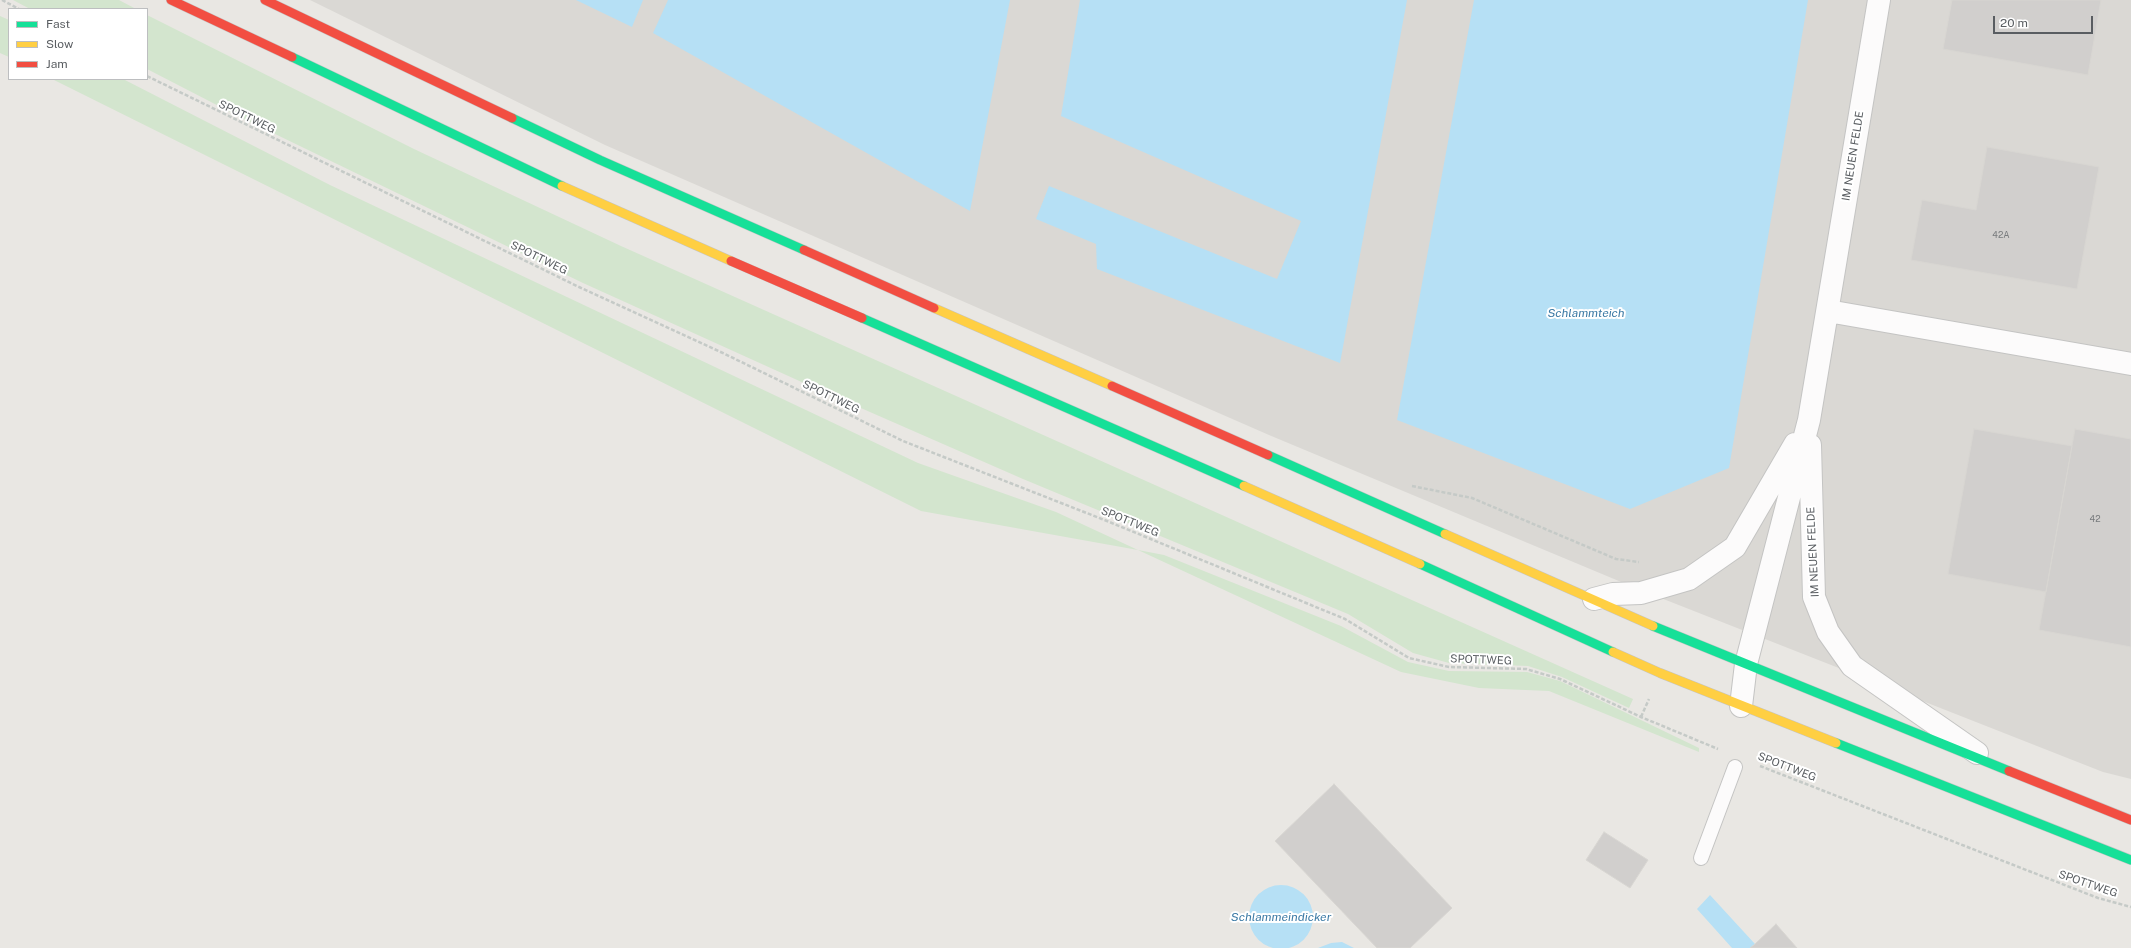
<!DOCTYPE html>
<style>
body{margin:0}
#map{position:relative;width:2131px;height:948px;overflow:hidden;background:#e9e7e3;font-family:"Public Sans",sans-serif}
canvas{display:block}
.legend{position:absolute;left:8px;top:8px;width:140px;height:72px;box-sizing:border-box;background:#fff;border:1px solid #bdbec0;margin:0;padding:5px 7px;list-style:none;font-size:12px;color:#595d61}
.legend li{display:flex;align-items:center;gap:8px;height:20px}
.legend b{width:20px;border:1px solid #bdbec0}
.scale{position:absolute;left:1993px;top:16px;width:100px;height:18px;box-sizing:border-box;border:2px solid #595d61;border-top:0;padding-left:5px;font-size:12px;line-height:14px;white-space:nowrap;color:#595d61;-webkit-text-stroke:3px #fff;paint-order:stroke}
</style>
<div id="map">
<canvas width="2131" height="948"></canvas>
<ul class="legend">
<li><b style="height:5px;background:#16e098"></b>Fast</li>
<li><b style="height:5px;background:#ffcf43"></b>Slow</li>
<li><b style="height:5px;background:#f24e42"></b>Jam</li>
</ul>
<div class="scale">20 m</div>
</div>
<script>
const context = document.querySelector('canvas').getContext('2d');
context.lineJoin = 'round';
function paint(path, color) {
  context.fillStyle = color;
  context.fill(path, 'evenodd');
}
function poly(rows) {
  const path = new Path2D();
  for (const r of rows) {
    if (r.length === 3) {
      path.moveTo(r[0] + r[2], r[1]);
      path.arc(r[0], r[1], r[2], 0, 2 * Math.PI);
      continue;
    }
    path.moveTo(r[0], r[1]);
    for (let i = 2; i < r.length; i += 2) path.lineTo(r[i], r[i + 1]);
  }
  return path;
}
function stroke(path, color, width, dash) {
  context.strokeStyle = color;
  context.lineWidth = width;
  context.lineCap = dash ? 'butt' : 'round';
  context.setLineDash(dash || []);
  context.stroke(path);
}
function label(font, color, halo, rows, align = 'center') {
  context.font = font + ' "Public Sans",sans-serif';
  context.lineWidth = 4;
  context.setLineDash([]);
  context.textBaseline = 'middle';
  context.strokeStyle = halo;
  context.fillStyle = color;
  for (const [text, x, y, turn = 0] of rows) {
    context.save();
    context.translate(x, y);
    context.rotate((+turn || 0) * Math.PI / 180);
    context.textAlign = isNaN(turn) ? turn : align;
    if (halo) context.strokeText(text, 0, 0);
    context.fillText(text, 0, 0);
    context.restore();
  }
}
const industrial = poly([
 [310,0,2131,0,2131,779,2103,772,1638,589,1269,435,605,145]
]);
const green = poly([
 [13,0,119,0,136,9,30,9],
 [147,15,414,149,621,246,1633,699,1629,708,1562,677,1528,666,1449,663,1413,653,1348,614,1023,479,806,384,583,283,242,118,147,69],
 [0,16,9,20,9,57,0,53],
 [52,79,123,79,330,185,918,463,1056,512,1138,550,1164,555,1341,626,1408,662,1449,671,1527,672,1560,681,1699,748,1699,752,1549,691,1479,688,1401,672,1138,550,921,511]
]);
const water = poly([
 [576,0,643,0,632,27],
 [668,0,1010,0,970,211,653,33],
 [1080,0,1407,0,1340,363,1097,269,1096,244,1036,219,1049,186,1277,279,1301,221,1061,116],
 [1474,0,1808,0,1729,468,1630,509,1397,420],
 [1281,917,32],
 [1710,895,1755,944,1750,948,1732,948,1697,909],
 [1342,942,1354,948,1318,948,1331,943]
]);
const building = poly([
 [1952,0,2101,0,2088,75,1943,49,1952,0],
 [1987,147,2099,167,2077,289,1911,260,1922,200,1976,210,1987,147],
 [1974,429,2072,446,2046,592,1948,574,1974,429],
 [2075,429,2131,439,2131,647,2039,630,2075,429],
 [1334,784,1452,908,1410,948,1377,948,1275,841,1334,784],
 [1604,832,1648,860,1630,888,1586,860,1604,832],
 [1776,924,1797,948,1750,948,1755,944,1776,924]
]);
const path = poly([
 [2,0,19,9],
 [147,76,579,287,725,354,903,441,1107,521,1345,619,1409,658,1449,667,1526,669,1560,679,1641,717,1718,749],
 [1412,486,1472,498,1616,559,1639,562],
 [1641,717,1649,699],
 [1760,766,2098,898,2131,907]
]);
const lane = poly([
 [1701,858,1735,767]
]);
const street = poly([
 [1828,311,2131,364],
 [1810,445,1814,597,1828,632,1852,666,1977,753],
 [1594,599,1613,594,1641,593,1689,579,1735,547,1795,444],
 [1741,706,1746,664,1809,420,1879,0]
]);
const fast = poly([
 [292,57,562,186],
 [512,118,600,160,804,250],
 [862,318,1244,486],
 [1268,455,1445,534],
 [1420,564,1613,652],
 [1653,626,2009,771],
 [1836,743,2131,860]
]);
const slow = poly([
 [562,186,731,261],
 [934,308,1112,386],
 [1244,486,1420,564],
 [1445,534,1653,626],
 [1613,652,1660,673,1836,743]
]);
const jam = poly([
 [171,0,292,57],
 [265,0,512,118],
 [804,250,934,308],
 [731,261,862,318],
 [1112,386,1268,455],
 [2009,771,2131,820]
]);
const numberNames = [
 ["42A",2001,235],
 ["42",2095,519]
];
const streetNames = [
 ["SPOTTWEG",247,117,26],
 ["IM NEUEN FELDE",1853,156,-81],
 ["SPOTTWEG",539,258,26],
 ["SPOTTWEG",831,397,26],
 ["SPOTTWEG",1130,522,22],
 ["IM NEUEN FELDE",1813,552,-93],
 ["SPOTTWEG",1481,660,2],
 ["SPOTTWEG",1787,767,21],
 ["SPOTTWEG",2088,884,19]
];
const waterNames = [
 ["Schlammteich",1586,313],
 ["Schlammeindicker",1281,917]
];
paint(industrial, '#dad8d4');
paint(green, '#d3e5ce');
paint(water, '#b6e0f5');
paint(building, '#d1cfcd');
stroke(building, '#d8d6d2', 1);
stroke(lane, '#c4c4c3', 16);
stroke(street, '#c4c4c3', 24);
stroke(fast, '#c5c5c5', 10);
stroke(slow, '#c5c5c5', 10);
stroke(jam, '#c5c5c5', 10);
stroke(path, '#c5cac7', 2.5, [4, 2]);
stroke(lane, '#fcfbfb', 14);
stroke(street, '#fcfbfb', 22);
stroke(fast, '#16e098', 9);
stroke(slow, '#ffcf43', 9);
stroke(jam, '#f24e42', 9);
label('9px', '#787b7d', null, numberNames);
label('11px', '#595d61', '#fff', streetNames);
label('italic 12px', '#3c7aa5', '#fff', waterNames);
</script>
